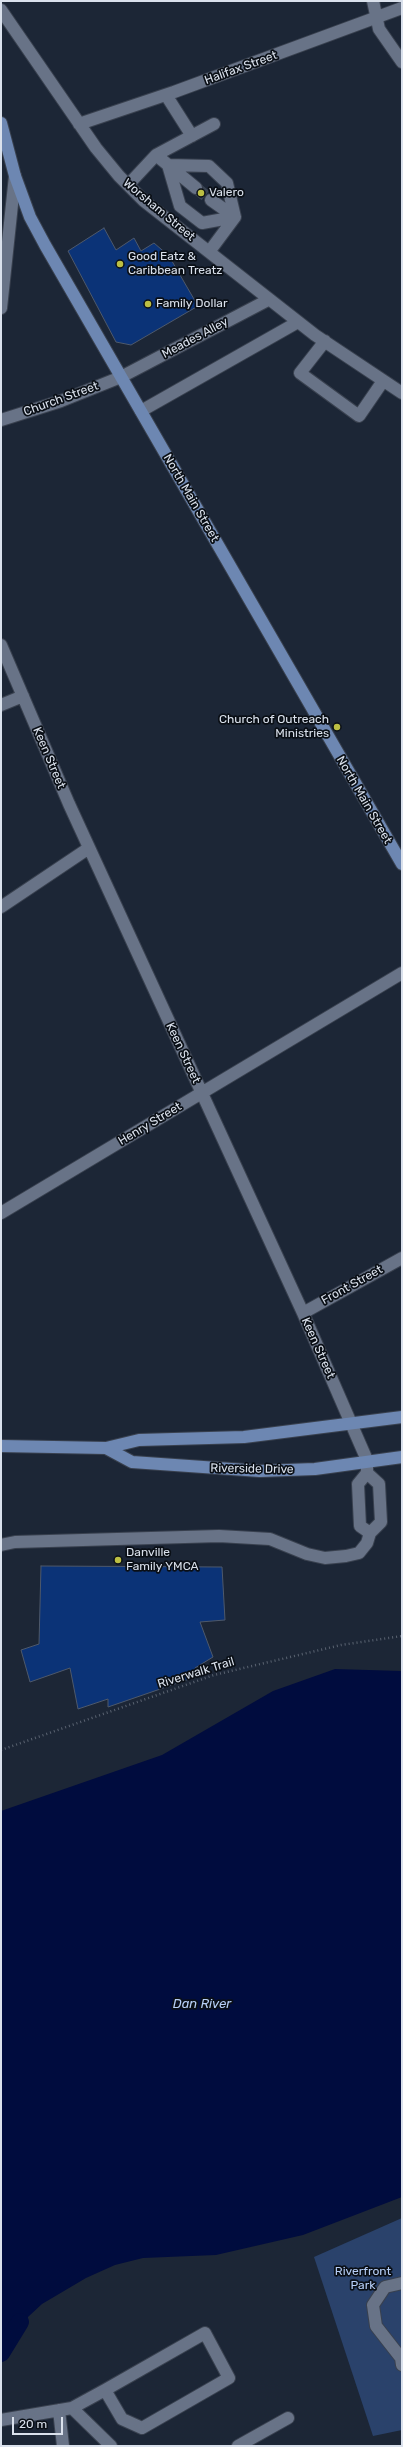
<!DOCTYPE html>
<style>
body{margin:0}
#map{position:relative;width:403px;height:2447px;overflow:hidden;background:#1c2636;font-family:Rubik,sans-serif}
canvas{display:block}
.frame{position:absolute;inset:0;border:2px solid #dae1ec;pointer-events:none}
.scale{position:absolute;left:12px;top:2417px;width:51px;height:18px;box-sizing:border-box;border:2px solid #dae1ec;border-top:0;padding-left:5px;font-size:12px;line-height:14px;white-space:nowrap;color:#dae1ec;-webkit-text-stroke:3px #0a0f16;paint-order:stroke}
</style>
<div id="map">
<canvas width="403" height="2447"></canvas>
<div class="frame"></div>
<div class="scale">20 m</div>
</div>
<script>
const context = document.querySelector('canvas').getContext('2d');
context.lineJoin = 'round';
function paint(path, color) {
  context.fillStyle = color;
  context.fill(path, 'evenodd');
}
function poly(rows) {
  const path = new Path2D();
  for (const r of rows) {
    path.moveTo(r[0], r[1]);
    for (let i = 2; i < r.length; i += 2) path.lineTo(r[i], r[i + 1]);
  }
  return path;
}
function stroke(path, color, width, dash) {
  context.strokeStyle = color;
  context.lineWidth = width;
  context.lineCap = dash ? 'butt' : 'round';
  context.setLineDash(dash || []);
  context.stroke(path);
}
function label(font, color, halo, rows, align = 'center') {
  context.font = font + ' Rubik,sans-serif';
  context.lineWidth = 3.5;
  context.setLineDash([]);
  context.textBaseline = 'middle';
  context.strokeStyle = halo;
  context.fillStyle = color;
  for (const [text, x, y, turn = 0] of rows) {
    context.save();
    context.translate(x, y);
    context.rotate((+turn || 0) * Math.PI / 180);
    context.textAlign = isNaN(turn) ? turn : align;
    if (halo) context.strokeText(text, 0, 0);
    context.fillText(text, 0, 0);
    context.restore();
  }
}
const green = poly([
 [402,2218,402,2430,373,2436,314,2257]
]);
const water = poly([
 [335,1669,402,1671,402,2197,303,2235,216,2255,143,2258,115,2265,86,2278,42,2304,1,2342,1,1811,162,1755,273,1691]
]);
const canal = poly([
 [1,2353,20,2322]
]);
const building = poly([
 [104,228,116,250,134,238,141,251,154,243,169,256,198,306,131,345,116,342,68,251,104,228],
 [41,1566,222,1567,225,1620,200,1622,213,1657,195,1668,198,1676,108,1707,108,1699,78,1709,70,1668,30,1682,21,1650,39,1644,41,1566]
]);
const minorTunnel = poly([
 [196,188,211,200]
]);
const path = poly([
 [1,1750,214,1675,341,1645,402,1636]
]);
const minor = poly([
 [373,1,379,29,402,62],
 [1,10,96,148,119,176,144,201,315,335,402,393],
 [166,95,192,136],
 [79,124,174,92,402,8],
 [156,155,214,124],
 [168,165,209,166,227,183,235,217,202,223,180,206,168,165],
 [128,185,156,155,196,188],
 [209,252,235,217,211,200],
 [1,308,15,176],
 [325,341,300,373,359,416,383,381],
 [141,411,298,322],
 [1,420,61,401,121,377,268,300],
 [1,645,69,804,303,1313,367,1460,367,1473,358,1484,360,1526,370,1533],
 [1,705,23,696],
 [1,907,89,848],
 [1,1213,402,973],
 [303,1313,402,1258],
 [1,1545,15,1542,219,1536,270,1539,307,1554,325,1558,346,1556,359,1553,367,1543,370,1533,381,1522,379,1484,367,1473],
 [402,2283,385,2287,373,2305,376,2326,401,2358,402,2365],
 [72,2408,111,2446],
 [59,2410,63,2446],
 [1,2420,72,2408,105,2390,205,2333,229,2378,142,2428,122,2419,105,2390],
 [238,2446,288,2418]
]);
const major = poly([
 [1,123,15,176,30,217,45,245,402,864],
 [1,1446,106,1448,139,1440,244,1437,402,1417],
 [106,1448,132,1462,260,1471,315,1469,402,1457]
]);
const markers = [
 [201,193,4,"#bcbf43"],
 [120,264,4,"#bcbf43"],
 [148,304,4,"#bcbf43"],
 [337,727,4,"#bcbf43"],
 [118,1560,4,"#bcbf43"]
];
const streetNames = [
 ["Halifax Street",241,68,-20],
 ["Worsham Street",159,210,40],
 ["Meades Alley",195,338,-28],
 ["Church Street",61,399,-20],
 ["North Main Street",191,498,60],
 ["Keen Street",49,758,67],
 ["North Main Street",364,800,60],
 ["Keen Street",183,1053,65],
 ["Henry Street",150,1124,-31],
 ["Front Street",352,1285,-29],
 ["Keen Street",318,1348,66],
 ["Riverside Drive",252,1469,1],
 ["Riverwalk Trail",196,1673,-17]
];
const poiNames = [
 ["Valero",209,193],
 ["Good Eatz &",128,257],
 ["Caribbean Treatz",128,271],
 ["Family Dollar",156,304],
 ["Church of Outreach",329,720,"right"],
 ["Ministries",329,734,"right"],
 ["Danville",126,1553],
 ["Family YMCA",126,1567]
];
const parkNames = [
 ["Riverfront",363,2272],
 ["Park",363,2286]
];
const waterNames = [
 ["Dan River",202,2004]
];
paint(green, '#2a426b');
paint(water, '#000c3e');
stroke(canal, '#000c3e', 18);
paint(building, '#0b3377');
stroke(building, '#4e596b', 1);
stroke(minorTunnel, '#384251', 12, [12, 6]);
stroke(minor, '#39414f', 14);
stroke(major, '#39414f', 14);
stroke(path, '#5a6371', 2.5, [1, 3]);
stroke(minor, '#687387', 12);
stroke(major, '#6d87b2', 12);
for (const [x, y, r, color] of markers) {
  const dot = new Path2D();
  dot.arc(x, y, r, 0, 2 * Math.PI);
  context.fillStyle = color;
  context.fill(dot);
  stroke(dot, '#0a0f16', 1.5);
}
label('12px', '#dae1ec', '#0a0f16', streetNames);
label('12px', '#dae1ec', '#0a0f16', poiNames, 'left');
label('12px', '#b6cef6', '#0a0f16', parkNames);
label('italic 13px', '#b7cff7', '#0a0f16', waterNames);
</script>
